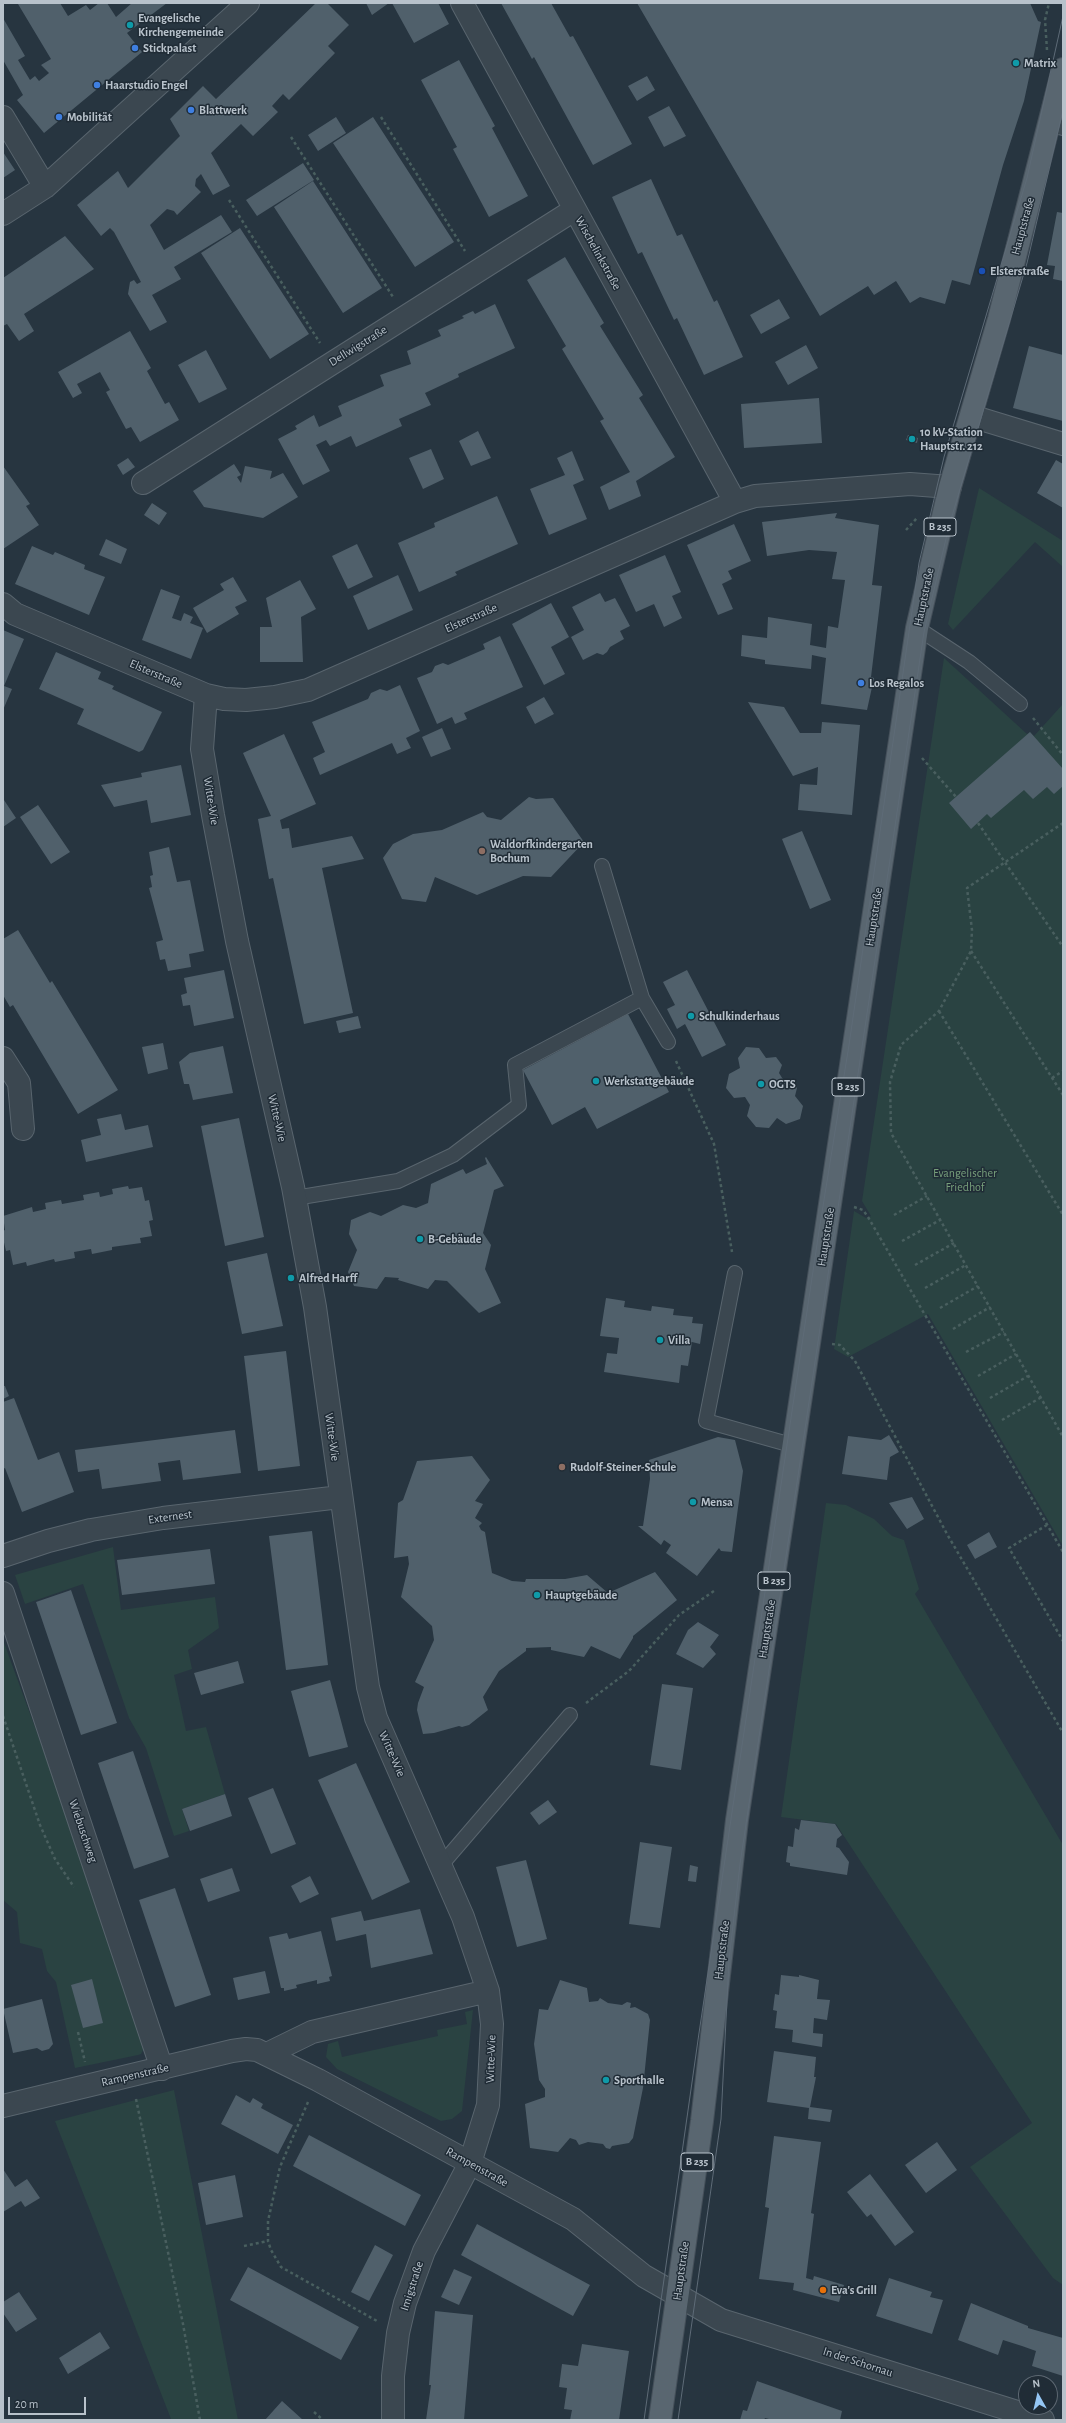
<!DOCTYPE html>
<meta charset="utf-8">
<style>
body{margin:0}
#map{position:relative;width:1066px;height:2423px;overflow:hidden;background:#273540;font-family:"Alegreya Sans",sans-serif}
canvas{display:block}
.frame{position:absolute;inset:0;border:4px solid #b8c2cb;pointer-events:none}
.north{position:absolute;left:1018px;top:2375px;width:40px;height:40px;box-sizing:border-box;background:#202c36;border:1px solid #5d6872;border-radius:50%;rotate:352deg;font-size:11px;font-weight:700;line-height:16px;text-align:center;color:#b8c2cb}
.north::after{content:'';display:block;margin:auto;width:14px;height:18px;background:#94c6f4;clip-path:polygon(50% 0,100% 100%,50% 72%,0 100%)}
.scale{position:absolute;left:8px;top:2397px;width:78px;height:18px;box-sizing:border-box;border:2px solid #b8c2cb;border-top:0;padding-left:5px;font-size:12px;line-height:14px;white-space:nowrap;color:#b8c2cb;-webkit-text-stroke:3px #202c36;paint-order:stroke}
</style>
<div id="map">
<canvas width="1066" height="2423"></canvas>
<div class="frame"></div>
<div class="north">N</div>
<div class="scale">20 m</div>
</div>
<script>
const context = document.querySelector('canvas').getContext('2d');
context.lineJoin = 'round';
function paint(path, color) {
  context.fillStyle = color;
  context.fill(path, 'evenodd');
}
function poly(rows) {
  const path = new Path2D();
  for (const r of rows) {
    path.moveTo(r[0], r[1]);
    for (let i = 2; i < r.length; i += 2) path.lineTo(r[i], r[i + 1]);
  }
  return path;
}
function stroke(path, color, width, dash) {
  context.strokeStyle = color;
  context.lineWidth = width;
  context.lineCap = dash ? 'butt' : 'round';
  context.setLineDash(dash || []);
  context.stroke(path);
}
function label(font, color, halo, rows, align = 'center') {
  context.font = font + ' "Alegreya Sans",sans-serif';
  context.lineWidth = 3;
  context.setLineDash([]);
  context.textBaseline = 'middle';
  context.strokeStyle = halo;
  context.fillStyle = color;
  for (const [text, x, y, turn = 0] of rows) {
    context.save();
    context.translate(x, y);
    context.rotate((+turn || 0) * Math.PI / 180);
    context.textAlign = isNaN(turn) ? turn : align;
    if (halo) context.strokeText(text, 0, 0);
    context.fillText(text, 0, 0);
    context.restore();
  }
}
const green = poly([
 [979,488,1063,541,1063,567,1035,542,953,630,948,624],
 [944,658,1027,734,1030,732,1034,736,1063,704,1063,1546,928,1314,848,1357,834,1349,854,1211,866,1218,871,1216,862,1201],
 [826,1503,846,1505,874,1519,892,1536,904,1540,919,1589,915,1594,1063,1845,1063,2285,1053,2278,970,2167,1032,2123,836,1824,781,1817],
 [113,1547,121,1610,215,1597,219,1628,188,1650,192,1669,174,1675,186,1731,206,1727,225,1794,182,1809,189,1831,174,1836,146,1748,129,1718,83,1584,25,1604,15,1575],
 [3,1640,47,1760,144,2048,141,2054,138,2055,75,2068,56,1982,47,1971,42,1949,20,1943,17,1912,3,1900],
 [473,2010,462,2111,452,2119,441,2121,337,2069,326,2057,328,2044,338,2041,342,2057,438,2036,437,2030,467,2024,465,2012],
 [174,2090,238,2420,169,2420,171,2419,55,2121]
]);
const building = poly([
 [60,3,68,16,86,5,90,10,99,3,107,3,116,17,132,3,167,3,127,33,142,52,44,133,17,100,23,95,3,60,3,18,25,56,18,60,30,80,35,76,39,81,49,73,41,65,51,59,18,4],
 [316,3,327,3,349,25,328,46,335,53,289,100,283,94,272,106,278,112,253,136,241,124,211,153,230,186,213,195,201,174,196,179,195,186,201,192,177,215,174,211,167,209,150,225,164,250,221,215,232,232,174,267,181,279,152,295,167,322,150,331,128,294,130,282,134,280,137,284,141,282,114,232,110,228,101,236,77,205,118,171,128,188,180,136,170,119,203,86,216,99],
 [366,3,389,3,372,15],
 [392,3,438,3,449,24,414,43],
 [501,3,551,3,570,37,573,36,632,144,593,165,534,57,532,59],
 [637,3,1030,3,1038,21,1041,22,1024,101,1003,165,970,285,952,280,945,304,920,297,910,303,896,281,874,295,868,286,820,316],
 [459,60,495,126,492,128,528,196,489,217,453,149,457,147,421,80],
 [647,76,655,90,637,101,628,86],
 [669,106,686,136,664,147,648,117],
 [336,117,346,133,318,151,308,135],
 [373,117,454,242,415,267,333,143],
 [3,152,15,170,3,178],
 [303,163,314,180,257,216,246,200],
 [651,179,677,236,682,234,714,302,717,300,743,357,704,375,677,318,674,320,642,252,638,254,612,197],
 [313,181,382,288,343,313,274,207],
 [1057,212,1063,213,1063,281,1053,279,1055,266,1047,265],
 [240,228,309,334,270,359,201,253],
 [65,236,94,269,24,314,34,331,19,341,7,324,3,326,3,278],
 [565,257,604,323,600,326,643,395,639,398,675,457,636,481,641,496,609,510,600,487,630,472,600,421,604,419,562,349,566,346,527,280],
 [779,299,790,318,761,334,750,315],
 [495,304,515,348,458,374,459,377,425,393,431,405,399,419,402,426,356,447,351,436,330,446,326,440,316,445,330,471,303,485,278,439,297,429,295,426,314,415,319,427,342,416,338,406,384,386,380,375,411,364,407,351,441,336,438,330,464,318,462,316,473,311,475,314],
 [130,331,151,368,147,371,165,404,169,402,179,420,140,442,131,427,126,429,106,392,110,390,100,372,77,384,82,393,73,398,58,372],
 [806,345,818,368,788,385,775,362],
 [1029,346,1063,355,1063,421,1013,408],
 [206,350,227,389,199,403,178,365],
 [819,398,822,443,744,448,741,404],
 [478,431,491,458,471,466,459,441],
 [908,435,918,438,917,443,906,440],
 [431,449,444,479,423,489,409,458],
 [572,451,584,480,573,485,587,519,549,535,530,489,565,475,557,458],
 [128,458,135,467,123,475,117,465],
 [1056,460,1063,464,1063,508,1037,493],
 [234,464,241,475,237,477,241,483,245,466,272,471,270,479,283,473,298,497,263,518,204,507,193,491],
 [3,466,30,504,26,506,39,525,3,549],
 [497,496,518,544,455,572,457,575,419,592,398,543,435,527,434,523],
 [152,503,167,513,159,525,144,515],
 [837,513,835,518,879,525,872,585,882,586,871,677,874,678,867,710,821,704,826,658,812,655,811,669,765,664,765,660,741,656,742,635,767,638,768,617,812,624,810,645,826,648,828,626,838,628,845,580,832,579,837,552,809,550,767,556,762,522],
 [734,524,751,561,728,571,732,579,722,584,733,609,718,615,687,545],
 [106,539,127,549,121,564,99,555],
 [357,544,373,577,348,589,332,556],
 [32,546,53,555,55,552,85,565,84,569,105,577,89,615,15,584],
 [665,555,681,592,672,596,682,618,664,627,654,604,636,612,619,575],
 [398,575,413,610,368,630,353,596],
 [233,577,247,601,235,607,239,614,207,633,193,608,224,590,220,584],
 [300,580,316,609,301,617,303,662,260,662,260,627,272,627,266,598],
 [161,589,180,596,172,618,181,621,184,613,193,617,190,623,203,628,191,659,142,640],
 [600,593,605,602,615,598,630,626,620,631,624,639,610,647,607,652,603,655,597,653,583,660,571,637,584,630,572,607],
 [551,603,569,637,551,647,565,674,544,685,512,624],
 [3,630,24,639,4,686,12,689,3,710],
 [500,636,523,687,464,713,467,719,455,724,452,717,437,724,417,678,432,672,435,666,443,663,448,665,485,649,483,644],
 [56,652,101,672,98,679,114,686,112,689,162,712,143,750,139,752,77,724,84,709,39,689],
 [400,685,420,731,406,738,411,748,397,754,392,743,320,775,313,758,325,752,312,722,368,699,371,693,380,689,387,691],
 [544,697,554,714,535,724,526,707],
 [748,702,784,707,800,733,821,733,822,722,860,725,852,815,798,810,800,784,817,785,818,767,793,776],
 [442,728,451,749,431,757,422,737],
 [1030,732,1063,769,1063,786,1054,794,1047,787,1033,799,1024,790,991,818,987,814,971,829,949,803],
 [284,734,316,804,280,820,282,829,289,828,292,848,352,836,364,859,322,868,353,1013,304,1024,273,878,269,879,258,819,271,816,243,753],
 [181,765,191,815,151,823,147,800,114,807,101,785,142,777,141,773],
 [529,797,536,799,553,798,584,842,551,877,523,876,477,895,435,877,426,902,402,899,383,858,393,844,413,834,442,830,483,812,487,817,501,820],
 [4,800,16,818,3,827,3,801],
 [38,805,70,852,51,864,20,817],
 [802,831,831,900,810,909,782,839],
 [169,847,177,882,190,880,204,951,189,954,191,967,168,971,165,959,160,960,156,942,163,940,149,888,152,887,150,876,153,875,149,852],
 [18,930,50,983,52,981,118,1090,78,1114,13,1005,10,1007,3,995,3,939],
 [224,970,234,1018,194,1026,190,1005,183,1006,181,995,187,993,184,978],
 [687,970,726,1045,702,1057,685,1024,677,1029,667,1009,675,1005,663,982],
 [628,1014,669,1092,597,1129,585,1107,552,1125,523,1070],
 [358,1016,361,1028,339,1033,336,1021],
 [163,1043,168,1069,148,1074,142,1047],
 [223,1046,233,1093,193,1100,189,1084,184,1084,179,1062,190,1053],
 [746,1047,759,1048,766,1058,776,1057,782,1065,779,1073,784,1081,792,1080,797,1088,795,1096,803,1106,800,1119,786,1124,777,1118,769,1128,756,1127,747,1116,750,1105,745,1097,734,1098,726,1088,729,1074,740,1068,738,1058],
 [121,1114,125,1130,148,1125,153,1147,86,1162,81,1140,101,1135,97,1119],
 [239,1118,264,1237,225,1246,201,1126],
 [486,1157,504,1186,494,1190,483,1233,491,1245,485,1269,501,1303,479,1313,447,1281,435,1280,428,1289,398,1280,399,1278,385,1277,377,1289,354,1286,348,1272,357,1250,349,1234,351,1220,370,1212,381,1216,403,1205,416,1208,428,1203,431,1184,463,1169,466,1174,487,1164,485,1158],
 [128,1186,129,1189,142,1187,145,1201,149,1200,153,1220,149,1221,152,1236,140,1238,141,1243,112,1247,112,1250,92,1254,91,1249,74,1252,75,1258,55,1262,54,1259,27,1266,26,1262,13,1265,10,1250,6,1251,3,1238,3,1231,5,1230,3,1216,32,1207,33,1212,46,1209,45,1203,61,1200,62,1204,84,1200,83,1195,99,1192,100,1197,113,1194,112,1189],
 [267,1253,283,1326,242,1334,227,1262],
 [606,1298,625,1301,624,1307,651,1311,652,1306,674,1309,673,1315,693,1317,692,1323,703,1324,700,1344,692,1342,688,1366,681,1365,679,1383,604,1372,607,1353,617,1354,619,1338,600,1336],
 [286,1351,300,1466,258,1471,244,1356],
 [3,1386,5,1386,9,1396,3,1399],
 [14,1398,38,1460,59,1452,74,1492,22,1512,5,1468,3,1469,3,1402],
 [235,1430,241,1473,183,1480,180,1460,158,1463,161,1481,102,1489,99,1469,78,1472,75,1450],
 [889,1435,899,1452,890,1457,887,1480,842,1474,848,1436,881,1440],
 [718,1437,735,1440,743,1471,732,1552,721,1551,719,1548,697,1576,666,1553,671,1545,664,1540,661,1545,638,1526,643,1526,650,1479,649,1460],
 [472,1456,490,1480,475,1501,483,1504,475,1518,482,1523,479,1526,481,1530,485,1532,492,1573,512,1581,525,1582,526,1579,565,1579,587,1575,608,1593,655,1572,677,1600,633,1636,633,1638,620,1659,591,1646,584,1657,551,1650,551,1647,526,1648,526,1651,499,1671,483,1697,488,1710,469,1725,462,1727,459,1726,434,1733,423,1734,417,1710,418,1703,424,1687,415,1682,434,1640,432,1626,401,1597,409,1564,408,1556,394,1558,398,1503,403,1500,417,1461],
 [912,1497,924,1519,907,1529,889,1503],
 [312,1531,328,1665,286,1670,269,1536],
 [989,1532,997,1547,975,1559,967,1545],
 [210,1549,215,1584,122,1595,117,1560],
 [71,1590,117,1723,81,1735,36,1602],
 [698,1622,719,1635,710,1647,716,1654,703,1668,676,1654,688,1630],
 [238,1661,244,1683,201,1695,194,1673],
 [330,1680,348,1747,309,1757,291,1691],
 [662,1684,693,1688,681,1770,650,1765],
 [133,1751,169,1857,134,1869,98,1763],
 [356,1763,410,1882,372,1900,318,1780],
 [273,1788,296,1844,271,1854,248,1798],
 [225,1794,232,1816,190,1831,182,1809],
 [548,1800,557,1812,539,1825,530,1813],
 [801,1820,835,1824,842,1835,837,1839,836,1847,839,1848,849,1862,847,1875,790,1866,790,1863,786,1862,788,1846,793,1847,795,1828,799,1830],
 [640,1842,672,1847,660,1928,629,1924],
 [526,1860,547,1939,517,1947,496,1867],
 [690,1865,698,1867,696,1882,688,1881],
 [232,1868,240,1891,208,1902,200,1879],
 [310,1876,319,1894,300,1903,291,1886],
 [175,1888,211,1995,175,2007,139,1900],
 [420,1909,433,1954,371,1968,366,1934,336,1941,331,1918,361,1911,364,1921],
 [321,1931,332,1976,329,1977,330,1981,317,1984,317,1980,296,1985,297,1988,284,1991,284,1988,281,1988,269,1937,287,1933,289,1939],
 [265,1971,270,1993,238,2000,233,1978],
 [781,1975,799,1977,799,1975,819,1980,817,1999,830,2000,827,2020,814,2018,813,2033,823,2034,822,2047,792,2042,793,2030,775,2028,777,2011,773,2010,775,1994,779,1995],
 [92,1979,103,2023,83,2028,71,1985],
 [560,1980,587,1988,589,2002,598,2001,600,1998,608,2003,622,2005,627,2002,631,2003,630,2008,635,2007,648,2014,650,2020,643,2088,633,2138,629,2143,612,2146,610,2149,606,2148,603,2144,588,2142,579,2145,576,2140,570,2138,558,2152,530,2148,525,2104,545,2097,545,2089,539,2080,534,2044,539,2009,548,2010],
 [42,1999,53,2044,49,2049,42,2051,37,2048,13,2053,3,2009],
 [774,2051,816,2057,814,2077,816,2077,810,2107,832,2110,830,2122,808,2119,809,2108,767,2102],
 [236,2095,250,2103,253,2098,263,2104,261,2108,293,2125,278,2154,221,2124],
 [309,2135,421,2195,405,2226,293,2166],
 [774,2136,821,2142,811,2213,814,2214,806,2278,813,2280,814,2276,844,2285,839,2302,793,2290,794,2283,759,2279,769,2208,765,2207],
 [937,2142,957,2170,926,2193,905,2165],
 [3,2169,15,2187,27,2179,40,2198,25,2207,21,2201,3,2212],
 [870,2174,914,2232,895,2246,871,2214,867,2217,847,2192],
 [235,2175,243,2217,206,2225,198,2183],
 [477,2224,590,2285,573,2316,461,2255],
 [375,2245,393,2255,369,2301,351,2292],
 [248,2267,359,2327,341,2360,230,2300],
 [454,2269,472,2277,459,2305,441,2297],
 [889,2278,932,2292,930,2297,943,2300,932,2334,876,2316],
 [19,2292,37,2319,16,2332,3,2313,3,2302],
 [971,2303,1028,2326,1028,2328,1063,2338,1063,2376,1032,2366,1036,2351,1022,2346,1003,2340,998,2355,958,2340],
 [435,2311,473,2315,464,2420,426,2420,431,2385,429,2385],
 [100,2332,110,2348,68,2374,59,2358],
 [582,2344,629,2351,619,2420,570,2420,572,2410,564,2409,567,2388,559,2387,562,2364,578,2366],
 [757,2381,842,2411,840,2420,773,2420,765,2418,764,2420,740,2420,743,2410,747,2411],
 [282,2401,303,2420,265,2420]
]);
const path = poly([
 [1047,50,1045,20,1049,3],
 [381,117,465,251],
 [291,137,393,297],
 [229,200,320,343],
 [906,530,917,518],
 [1033,718,1063,755],
 [922,758,956,797],
 [978,823,1063,947],
 [1063,823,967,888,972,930,971,951,939,1011,901,1045,890,1082,891,1133,1063,1437],
 [971,951,1063,1095],
 [939,1011,1063,1215],
 [676,1061,714,1144,732,1252],
 [1052,1078,1063,1071],
 [854,1207,863,1210,868,1217,1063,1552],
 [894,1215,927,1196],
 [902,1241,940,1220],
 [915,1265,954,1243],
 [925,1288,966,1265],
 [940,1308,978,1286],
 [953,1329,990,1307],
 [832,1344,840,1345,855,1361,947,1534,1063,1733],
 [966,1352,1004,1332],
 [978,1376,1016,1354],
 [990,1398,1028,1376],
 [1002,1420,1040,1398],
 [1047,1525,1009,1548,1063,1641],
 [586,1703,629,1671,679,1615,714,1591],
 [3,1716,40,1825,55,1859,74,1887],
 [78,2032,85,2062],
 [136,2099,183,2324,200,2420],
 [308,2102,280,2167,268,2221,268,2241,271,2250,281,2267,377,2321],
 [244,2246,268,2241],
 [314,2412,323,2420]
]);
const service = poly([
 [1049,124,1063,128],
 [917,628,969,662,1020,704],
 [602,866,642,998,668,1042],
 [295,1198,398,1181,453,1155,519,1105,515,1065,642,998],
 [735,1273,706,1421,795,1446],
 [442,1864,570,1715]
]);
const minor = poly([
 [462,3,735,502],
 [3,117,45,187],
 [3,214,45,187,248,3],
 [971,416,1063,444],
 [143,483,574,210],
 [3,604,15,614,206,695,224,699,246,700,275,697,308,690,735,502,755,496,910,484,950,487],
 [206,695,202,749,213,815,237,941,293,1187,315,1307,368,1687,376,1718,463,1917,488,1991,492,2024,488,2105,470,2163,424,2251,405,2303,398,2333,393,2376,393,2420],
 [3,1058,19,1083,23,1129],
 [3,1556,48,1541,91,1530,163,1518,340,1497],
 [3,1593,162,2069],
 [267,2054,312,2032,488,1991],
 [3,2106,232,2051,246,2049,257,2050,318,2080,573,2219,644,2276,721,2320,1043,2420]
]);
const primary = poly([
 [660,2420,702,2121,737,1820,917,628,950,487,999,319,1063,69]
]);
const tram = poly([
 [644,2420,699,2033,819,1231,849,1045,919,563,944,457,1027,178,1063,16],
 [678,2420,721,2119,729,1960,740,1864,924,632,949,526,1027,263,1063,110]
]);
const markers = [
 [130,25,4,"#0f9aa8"],
 [135,48,4,"#3f7fe0"],
 [1016,63,4,"#0f9aa8"],
 [97,85,4,"#3f7fe0"],
 [191,110,4,"#3f7fe0"],
 [59,117,4,"#3f7fe0"],
 [982,271,4,"#1a4fb4"],
 [912,439,4,"#0f9aa8"],
 [861,683,4,"#3f7fe0"],
 [482,851,4,"#8d6e63"],
 [691,1016,4,"#0f9aa8"],
 [596,1081,4,"#0f9aa8"],
 [761,1084,4,"#0f9aa8"],
 [420,1239,4,"#0f9aa8"],
 [291,1278,4,"#0f9aa8"],
 [660,1340,4,"#0f9aa8"],
 [562,1467,4,"#8d6e63"],
 [693,1502,4,"#0f9aa8"],
 [537,1595,4,"#0f9aa8"],
 [606,2080,4,"#0f9aa8"],
 [823,2290,4,"#e8710a"]
];
const shields = [
 [940,527,32],
 [848,1087,32],
 [774,1581,32],
 [697,2162,32]
];
const shieldNames = [
 ["B 235",940,527],
 ["B 235",848,1087],
 ["B 235",774,1581],
 ["B 235",697,2162]
];
const poiNames = [
 ["Evangelische",138,18],
 ["Kirchengemeinde",138,32],
 ["Stickpalast",143,48],
 ["Matrix",1024,63],
 ["Haarstudio Engel",105,85],
 ["Blattwerk",199,110],
 ["Mobilität",67,117],
 ["Elsterstraße",990,271],
 ["10 kV-Station",920,432],
 ["Hauptstr. 212",920,446],
 ["Los Regalos",869,683],
 ["Waldorfkindergarten",490,844],
 ["Bochum",490,858],
 ["Schulkinderhaus",699,1016],
 ["Werkstattgebäude",604,1081],
 ["OGTS",769,1084],
 ["B-Gebäude",428,1239],
 ["Alfred Harff",299,1278],
 ["Villa",668,1340],
 ["Rudolf-Steiner-Schule",570,1467],
 ["Mensa",701,1502],
 ["Hauptgebäude",545,1595],
 ["Sporthalle",614,2080],
 ["Eva's Grill",831,2290]
];
const streetNames = [
 ["Hauptstraße",1023,226,-75],
 ["Wischelinkstraße",598,253,61],
 ["Dellwigstraße",358,346,-32],
 ["Hauptstraße",924,597,-78],
 ["Elsterstraße",471,618,-24],
 ["Elsterstraße",156,674,23],
 ["Witte-Wie",211,801,81],
 ["Hauptstraße",874,917,-81],
 ["Witte-Wie",277,1118,77],
 ["Hauptstraße",826,1237,-81],
 ["Witte-Wie",332,1437,82],
 ["Externest",170,1517,-8],
 ["Hauptstraße",767,1629,-81],
 ["Witte-Wie",392,1754,66],
 ["Wiebuschweg",83,1831,71],
 ["Hauptstraße",722,1950,-83],
 ["Witte-Wie",491,2059,-88],
 ["Rampenstraße",135,2075,-13],
 ["Rampenstraße",477,2167,29],
 ["Hauptstraße",681,2271,-82],
 ["Imigstraße",412,2286,-72],
 ["In der Schornau",858,2362,18]
];
const parkNames = [
 ["Evangelischer",965,1173],
 ["Friedhof",965,1187]
];
paint(green, '#2a4342');
paint(building, '#50606b');
stroke(service, '#59656e', 16);
stroke(minor, '#59656e', 24);
stroke(primary, '#45505a', 24);
stroke(path, '#495f5f', 2.5, [3, 3]);
stroke(service, '#3b4750', 14);
stroke(minor, '#3b4750', 22);
stroke(primary, '#596670', 22);
stroke(tram, '#5e6b77', 1);
for (const [x, y, r, color] of markers) {
  const dot = new Path2D();
  dot.arc(x, y, r, 0, 2 * Math.PI);
  context.fillStyle = color;
  context.fill(dot);
  stroke(dot, '#202c36', 1.5);
}
for (const [x, y, w] of shields) {
  const box = new Path2D();
  box.roundRect(x - w / 2, y - 9, w, 18, 3);
  context.fillStyle = '#202c36';
  context.fill(box);
  stroke(box, '#b8c2cb', 1);
}
label('bold 11px', '#b8c2cb', null, shieldNames);
label('bold 12px', '#b8c2cb', '#202c36', poiNames, 'left');
label('12px', '#b8c2cb', '#202c36', streetNames);
label('12px', '#779f7b', '#202c36', parkNames);
</script>
